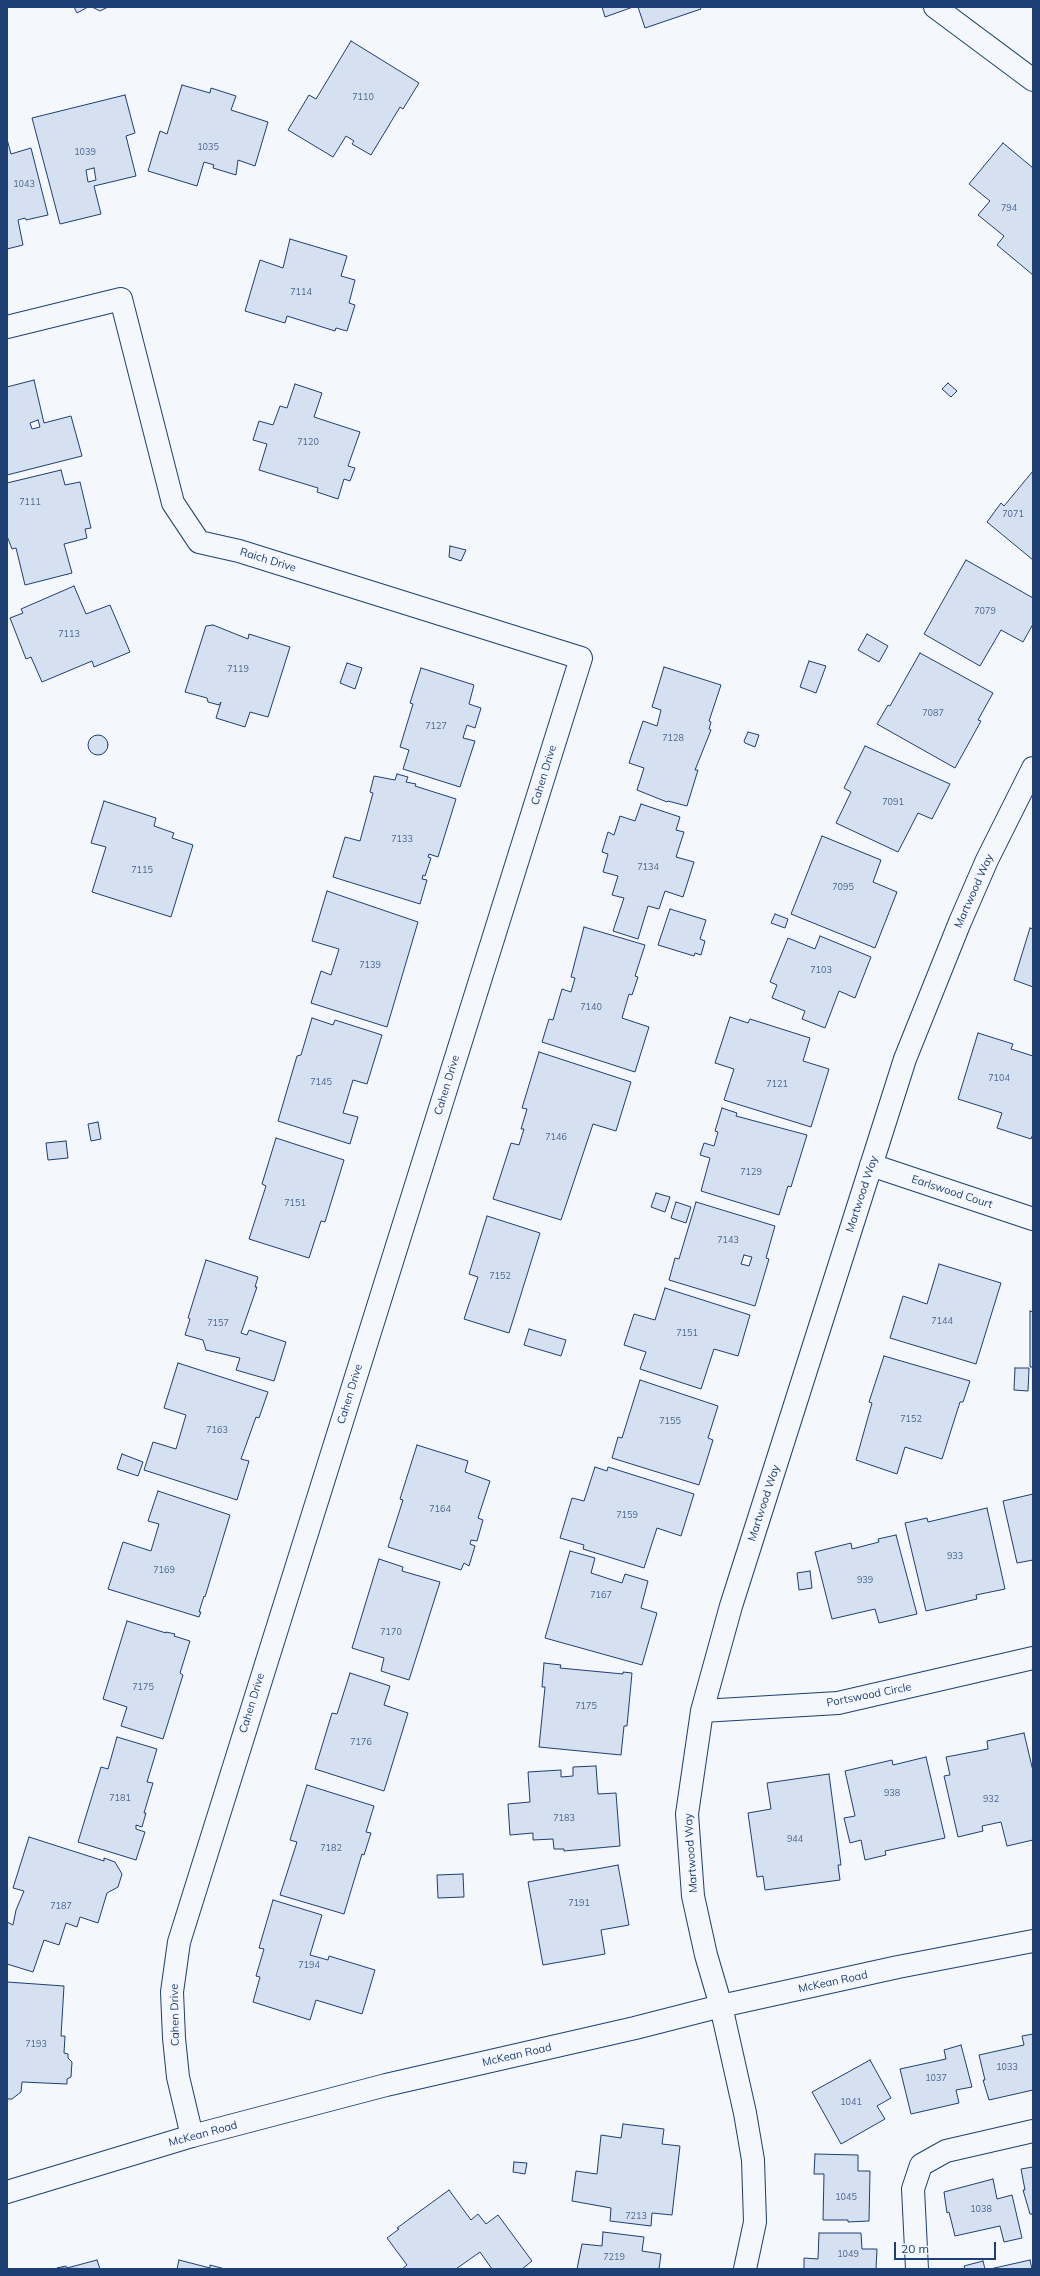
<!DOCTYPE html>
<style>
body{margin:0}
#map{position:relative;width:1040px;height:2276px;overflow:hidden;background:#f4f7fb;font-family:Mulish,sans-serif}
canvas{display:block}
.frame{position:absolute;inset:0;border:8px solid #1d3f73;pointer-events:none}
.scale{position:absolute;left:894px;top:2242px;width:102px;height:18px;box-sizing:border-box;border:2px solid #1d3f73;border-top:0;padding-left:5px;font-size:12px;line-height:14px;white-space:nowrap;color:#1d3f73;-webkit-text-stroke:3px #f4f7fb;paint-order:stroke}
</style>
<div id="map">
<canvas width="1040" height="2276"></canvas>
<div class="frame"></div>
<div class="scale">20 m</div>
</div>
<script>
const context = document.querySelector('canvas').getContext('2d');
context.lineJoin = 'round';
function paint(path, color) {
  context.fillStyle = color;
  context.fill(path, 'evenodd');
}
function poly(rows) {
  const path = new Path2D();
  for (const r of rows) {
    if (r.length === 3) {
      path.moveTo(r[0] + r[2], r[1]);
      path.arc(r[0], r[1], r[2], 0, 2 * Math.PI);
      continue;
    }
    path.moveTo(r[0], r[1]);
    for (let i = 2; i < r.length; i += 2) path.lineTo(r[i], r[i + 1]);
  }
  return path;
}
function stroke(path, color, width, dash) {
  context.strokeStyle = color;
  context.lineWidth = width;
  context.lineCap = dash ? 'butt' : 'round';
  context.setLineDash(dash || []);
  context.stroke(path);
}
function label(font, color, halo, rows, align = 'center') {
  context.font = font + ' Mulish,sans-serif';
  context.lineWidth = 3;
  context.setLineDash([]);
  context.textBaseline = 'middle';
  context.strokeStyle = halo;
  context.fillStyle = color;
  for (const [text, x, y, turn = 0] of rows) {
    context.save();
    context.translate(x, y);
    context.rotate((+turn || 0) * Math.PI / 180);
    context.textAlign = isNaN(turn) ? turn : align;
    if (halo) context.strokeText(text, 0, 0);
    context.fillText(text, 0, 0);
    context.restore();
  }
}
const building = poly([
 [74,7,88,7,77,13,74,7],
 [92,7,108,7,100,11,92,7],
 [602,7,633,7,605,17,602,7],
 [638,7,700,7,701,9,645,28,638,7],
 [351,41,419,83,403,109,400,107,371,155,352,144,354,141,346,136,333,157,288,130,309,95,316,99,351,41],
 [182,85,210,93,211,88,236,96,231,110,268,122,255,166,238,160,236,175,213,168,214,165,204,162,197,186,148,171,160,131,167,134,182,85],
 [125,95,135,133,126,136,136,176,94,186,101,214,60,224,32,118,125,95],
 [94,168,96,180,88,182,86,170,94,168],
 [7,139,11,154,31,148,48,215,26,220,25,218,18,220,23,245,7,249,7,139],
 [1003,143,1033,168,1033,275,997,245,1004,236,978,215,990,201,969,184,1003,143],
 [290,239,347,256,341,276,355,280,349,303,355,305,347,331,336,328,335,331,287,316,285,323,245,311,260,260,283,268,290,239],
 [34,380,44,423,71,416,82,456,7,475,7,387,34,380],
 [38,420,40,427,32,429,30,423,38,420],
 [948,383,957,391,951,397,942,389,948,383],
 [295,384,322,393,314,417,360,432,348,466,355,468,350,481,344,479,338,499,317,492,318,488,259,470,267,444,253,440,259,421,273,425,280,406,287,408,295,384],
 [61,470,65,485,80,482,91,528,85,529,87,538,64,544,72,573,25,585,16,548,12,549,7,536,7,483,61,470],
 [1033,471,1033,560,987,522,1001,503,1004,506,1033,471],
 [450,546,466,550,461,561,449,557,450,546],
 [966,560,1033,598,1033,624,1023,642,1001,630,980,666,924,634,966,560],
 [74,586,86,614,110,605,130,652,94,667,92,661,42,682,31,657,26,659,10,618,23,613,21,609,74,586],
 [213,625,248,639,249,634,290,647,268,717,250,712,245,727,216,718,221,702,219,705,208,702,207,698,185,692,206,626,213,625],
 [867,634,888,646,879,662,858,650,867,634],
 [920,653,993,693,978,720,981,721,955,768,877,724,888,705,890,706,920,653],
 [809,661,826,666,816,693,800,687,809,661],
 [347,663,362,668,355,689,340,683,347,663],
 [664,667,721,685,709,721,711,722,709,729,711,730,695,770,698,770,687,806,668,801,667,802,637,790,644,768,629,763,643,721,657,726,661,710,652,707,664,667],
 [421,668,474,685,469,704,481,708,475,728,467,725,463,738,475,741,460,787,403,769,409,750,400,747,413,704,410,703,421,668],
 [748,732,759,735,755,747,745,743,744,741,748,732],
 [98,745,10],
 [865,746,950,784,932,819,918,813,898,852,836,823,851,792,844,788,865,746],
 [397,774,408,777,406,782,416,784,415,786,456,799,438,857,429,854,428,857,431,858,425,876,423,875,422,879,427,880,420,904,333,877,345,837,360,841,373,793,370,792,374,776,395,780,397,774],
 [104,801,156,818,154,826,174,833,172,838,193,845,171,917,92,892,106,847,91,843,104,801],
 [641,804,680,817,676,830,684,832,676,857,694,862,683,897,665,891,659,909,648,906,638,939,613,931,624,898,612,895,618,876,603,872,608,854,602,852,608,832,614,835,620,816,635,821,641,804],
 [822,836,881,860,873,882,897,892,875,948,791,914,822,836],
 [327,891,418,922,387,1027,311,1003,321,971,331,975,339,949,312,941,327,891],
 [670,909,706,920,700,939,705,941,701,955,695,953,694,956,658,945,670,909],
 [775,914,788,919,785,928,771,923,775,914],
 [584,927,645,945,635,976,638,977,632,995,629,994,622,1018,649,1027,635,1072,542,1042,549,1019,553,1020,562,989,571,992,575,978,571,977,584,927],
 [1030,928,1033,929,1033,987,1014,980,1030,928],
 [820,936,871,957,855,998,839,991,825,1028,802,1019,805,1011,772,998,777,985,770,982,788,938,815,949,820,936],
 [730,1017,748,1023,750,1019,810,1038,803,1061,829,1069,811,1127,724,1100,734,1069,715,1063,730,1017],
 [312,1018,333,1025,335,1020,382,1035,367,1084,353,1080,343,1113,358,1117,350,1144,278,1121,297,1056,301,1055,312,1018],
 [978,1033,1013,1044,1011,1049,1033,1056,1033,1134,1031,1139,997,1128,1002,1113,958,1099,978,1033],
 [539,1052,631,1082,616,1131,593,1124,561,1220,493,1199,511,1143,519,1145,524,1129,521,1129,527,1109,522,1108,539,1052],
 [722,1108,737,1113,736,1116,807,1135,791,1187,788,1186,779,1215,701,1191,710,1158,700,1155,704,1143,714,1146,718,1132,715,1131,722,1108],
 [98,1122,101,1139,91,1141,88,1124,98,1122],
 [276,1138,344,1160,325,1222,321,1221,309,1258,249,1239,266,1186,262,1184,276,1138],
 [66,1141,68,1158,48,1160,46,1143,66,1141],
 [656,1193,670,1197,665,1212,651,1207,656,1193],
 [676,1202,691,1207,686,1223,671,1218,676,1202],
 [696,1202,775,1226,766,1258,769,1259,755,1306,669,1280,675,1258,679,1259,696,1202],
 [744,1255,752,1257,749,1266,741,1264,744,1255],
 [487,1216,540,1233,509,1333,464,1319,478,1277,469,1274,487,1216],
 [206,1260,258,1277,255,1287,257,1287,241,1333,247,1335,249,1330,286,1342,274,1381,236,1370,240,1358,206,1350,203,1340,185,1335,190,1319,188,1318,206,1260],
 [939,1264,1001,1283,976,1364,890,1338,903,1296,927,1304,939,1264],
 [665,1288,750,1315,738,1356,714,1349,701,1389,640,1369,646,1352,624,1345,634,1314,655,1320,665,1288],
 [1030,1311,1033,1312,1033,1367,1030,1367,1030,1311],
 [529,1329,566,1340,561,1356,524,1345,529,1329],
 [884,1356,970,1381,963,1402,960,1402,942,1459,905,1447,897,1474,856,1460,872,1403,869,1402,884,1356],
 [178,1363,268,1392,259,1418,256,1417,241,1459,249,1461,237,1500,144,1470,153,1442,176,1449,186,1415,164,1408,178,1363],
 [1015,1368,1029,1368,1028,1391,1014,1390,1015,1368],
 [640,1380,718,1406,708,1438,713,1440,699,1485,612,1458,618,1437,622,1438,640,1380],
 [417,1445,468,1461,465,1472,490,1481,478,1518,483,1520,477,1541,471,1540,470,1544,475,1546,469,1566,464,1563,461,1570,388,1547,403,1500,400,1499,417,1445],
 [122,1454,143,1462,138,1476,117,1469,122,1454],
 [595,1467,607,1471,608,1467,694,1494,681,1536,657,1528,644,1568,583,1549,584,1545,560,1538,572,1498,584,1501,595,1467],
 [158,1491,230,1515,205,1597,204,1596,199,1612,201,1612,199,1617,108,1589,123,1542,151,1551,159,1524,148,1521,158,1491],
 [1033,1494,1033,1560,1017,1563,1003,1501,1033,1494],
 [987,1508,1005,1589,976,1595,977,1599,926,1611,905,1523,927,1518,928,1522,987,1508],
 [896,1535,917,1614,879,1623,875,1609,832,1619,815,1552,851,1543,852,1549,879,1542,878,1539,896,1535],
 [570,1551,595,1558,591,1573,622,1583,625,1574,648,1581,641,1608,657,1613,642,1665,545,1638,570,1551],
 [379,1559,403,1567,402,1571,440,1582,409,1680,381,1671,384,1658,352,1648,379,1559],
 [810,1571,812,1588,799,1590,797,1573,810,1571],
 [127,1621,166,1633,166,1632,175,1634,174,1636,190,1641,180,1673,183,1675,163,1739,121,1726,127,1707,103,1699,127,1621],
 [544,1663,561,1665,560,1668,623,1674,623,1672,632,1673,627,1726,624,1726,621,1755,539,1747,545,1687,542,1687,544,1663],
 [350,1673,390,1686,384,1705,408,1713,384,1791,315,1769,332,1713,337,1714,350,1673],
 [1024,1733,1033,1771,1033,1840,1007,1846,1001,1822,982,1826,983,1831,958,1837,944,1776,950,1775,946,1757,988,1749,987,1741,1024,1733],
 [117,1737,157,1749,147,1782,153,1783,144,1813,146,1813,142,1827,136,1825,136,1829,145,1832,136,1860,78,1842,101,1767,108,1769,117,1737],
 [926,1757,945,1838,885,1851,886,1855,865,1860,861,1840,850,1843,844,1818,855,1816,845,1771,892,1760,893,1765,926,1757],
 [596,1766,598,1794,616,1793,620,1846,564,1851,564,1849,554,1849,553,1839,533,1840,533,1833,510,1835,508,1804,530,1802,528,1772,561,1770,561,1777,573,1776,573,1767,596,1766],
 [829,1774,841,1865,838,1865,840,1880,765,1890,763,1876,757,1877,748,1813,771,1809,767,1783,829,1774],
 [307,1785,374,1806,366,1832,371,1833,364,1855,362,1854,344,1914,280,1895,297,1842,290,1840,307,1785],
 [29,1837,104,1861,104,1858,115,1862,122,1874,118,1887,107,1893,98,1923,80,1917,77,1927,66,1923,59,1945,44,1940,33,1972,7,1964,7,1922,13,1925,16,1910,24,1891,13,1888,29,1837],
 [618,1865,629,1925,601,1930,605,1954,543,1965,528,1882,618,1865],
 [463,1874,464,1897,438,1898,437,1875,463,1874],
 [273,1900,322,1915,310,1955,328,1960,329,1956,375,1970,362,2014,316,2000,310,2020,253,2002,260,1977,256,1976,264,1949,259,1948,273,1900],
 [7,1982,64,1986,61,2036,65,2036,64,2053,68,2054,68,2058,72,2062,71,2077,67,2079,67,2084,22,2082,21,2092,12,2099,7,2099,7,1982],
 [1033,2034,1033,2090,989,2100,983,2080,985,2080,979,2055,1024,2045,1022,2036,1033,2034],
 [961,2045,972,2087,956,2090,959,2103,911,2114,900,2069,946,2059,944,2050,961,2045],
 [870,2060,891,2098,877,2106,885,2119,841,2144,812,2092,870,2060],
 [623,2124,664,2129,662,2144,680,2146,672,2215,652,2213,651,2226,610,2221,611,2208,572,2201,576,2171,597,2174,601,2135,621,2138,623,2124],
 [815,2154,858,2155,858,2171,870,2171,869,2221,848,2222,848,2220,823,2220,824,2174,814,2174,815,2154],
 [514,2162,527,2163,525,2174,513,2172,514,2162],
 [1033,2167,1033,2214,1030,2214,1023,2190,1025,2190,1021,2169,1033,2167],
 [993,2179,997,2199,1012,2195,1022,2238,1004,2242,1000,2226,955,2236,949,2212,947,2213,944,2192,993,2179],
 [449,2190,471,2220,478,2214,486,2224,498,2215,532,2261,522,2269,492,2269,480,2252,456,2269,402,2269,407,2265,387,2238,399,2229,397,2228,449,2190],
 [603,2232,644,2237,642,2251,661,2254,659,2269,577,2269,582,2244,602,2246,603,2232],
 [819,2233,861,2233,862,2249,877,2249,876,2269,804,2269,804,2258,818,2259,819,2233],
 [97,2260,100,2269,57,2268,66,2266,67,2268,97,2260],
 [179,2260,210,2268,210,2265,225,2269,177,2269,179,2260],
 [1030,2260,1032,2269,990,2269,1030,2260],
 [983,2261,985,2269,965,2269,964,2266,983,2261]
]);
const street = poly([
 [935,7,1033,80],
 [7,327,121,299,173,503,199,542,239,551,581,658,179,1942,172,1992,174,2038,178,2077,192,2136],
 [871,1165,1033,1219],
 [702,1711,838,1703,1033,1658],
 [745,2269,755,2222,753,2160,745,2113,721,2006,706,1955,693,1896,687,1814,702,1711,731,1606,905,1059,960,922,987,860,1033,768],
 [917,2269,913,2189,921,2165,946,2151,1033,2131]
]);
const secondary = poly([
 [7,2192,192,2136,386,2085,635,2028,721,2006,898,1967,1033,1941]
]);
const numberNames = [
 ["7110",363,97],
 ["1035",208,147],
 ["1039",85,152],
 ["1043",24,184],
 ["794",1009,208],
 ["7114",301,292],
 ["7120",308,442],
 ["7111",30,502],
 ["7071",1013,514],
 ["7079",985,611],
 ["7113",69,634],
 ["7119",238,669],
 ["7087",933,713],
 ["7127",436,726],
 ["7128",673,738],
 ["7091",893,802],
 ["7133",402,839],
 ["7134",648,867],
 ["7115",142,870],
 ["7095",843,887],
 ["7139",370,965],
 ["7103",821,970],
 ["7140",591,1007],
 ["7104",999,1078],
 ["7145",321,1082],
 ["7121",777,1084],
 ["7146",556,1137],
 ["7129",751,1172],
 ["7151",295,1203],
 ["7143",728,1240],
 ["7152",500,1276],
 ["7144",942,1321],
 ["7157",218,1323],
 ["7151",687,1333],
 ["7152",911,1419],
 ["7155",670,1421],
 ["7163",217,1430],
 ["7164",440,1509],
 ["7159",627,1515],
 ["933",955,1556],
 ["7169",164,1570],
 ["939",865,1580],
 ["7167",601,1595],
 ["7170",391,1632],
 ["7175",143,1687],
 ["7175",586,1706],
 ["7176",361,1742],
 ["938",892,1793],
 ["7181",120,1798],
 ["932",991,1799],
 ["7183",564,1818],
 ["944",795,1839],
 ["7182",331,1848],
 ["7191",579,1903],
 ["7187",61,1906],
 ["7194",309,1965],
 ["7193",36,2044],
 ["1033",1007,2067],
 ["1037",936,2078],
 ["1041",851,2102],
 ["1045",846,2197],
 ["1038",981,2209],
 ["7213",636,2216],
 ["1049",848,2254],
 ["7219",614,2257]
];
const streetNames = [
 ["Raich Drive",268,560,17],
 ["Cahen Drive",544,775,-73],
 ["Martwood Way",974,891,-66],
 ["Cahen Drive",447,1085,-73],
 ["Earlswood Court",952,1192,18],
 ["Martwood Way",862,1194,-72],
 ["Cahen Drive",350,1394,-73],
 ["Martwood Way",764,1503,-72],
 ["Portswood Circle",869,1695,-11],
 ["Cahen Drive",252,1703,-73],
 ["Martwood Way",691,1853,-94],
 ["McKean Road",833,1982,-12],
 ["Cahen Drive",175,2015,-91],
 ["McKean Road",517,2055,-13],
 ["McKean Road",203,2134,-15]
];
paint(building, '#d5e0f0');
stroke(building, '#1d3f73', 1);
stroke(street, '#1d3f73', 24);
stroke(secondary, '#1d3f73', 24);
stroke(street, '#f4f7fb', 22);
stroke(secondary, '#f4f7fb', 22);
label('9px', '#4b6792', null, numberNames);
label('11px', '#1d3f73', '#f4f7fb', streetNames);
</script>
